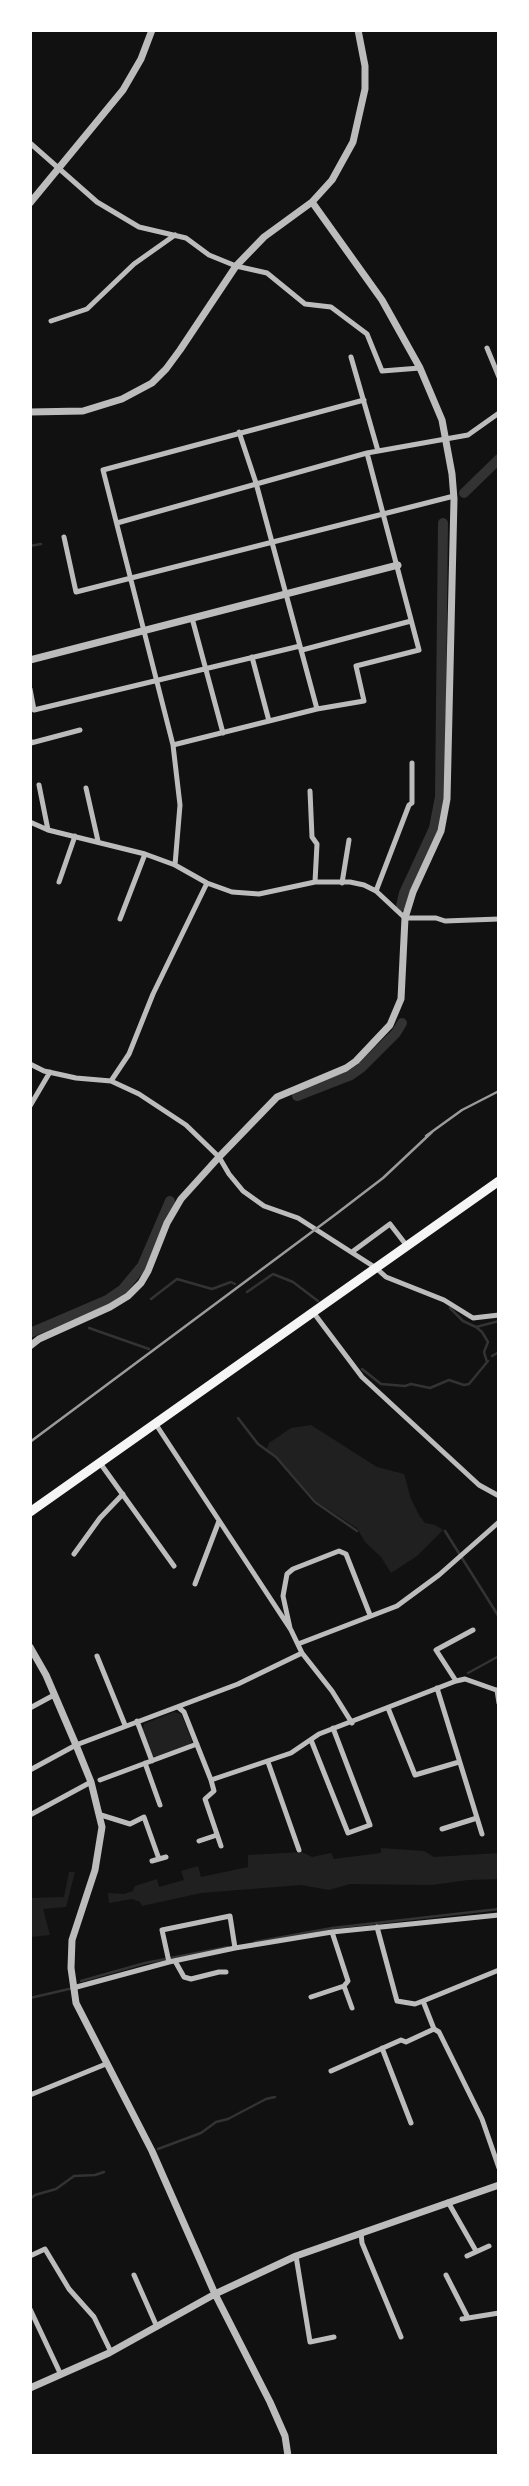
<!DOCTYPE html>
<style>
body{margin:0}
#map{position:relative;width:529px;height:2486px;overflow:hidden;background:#111;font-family:"PT Sans",sans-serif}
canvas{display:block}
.frame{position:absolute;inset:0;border:32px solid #fff;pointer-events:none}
</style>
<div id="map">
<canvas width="529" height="2486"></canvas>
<div class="frame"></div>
</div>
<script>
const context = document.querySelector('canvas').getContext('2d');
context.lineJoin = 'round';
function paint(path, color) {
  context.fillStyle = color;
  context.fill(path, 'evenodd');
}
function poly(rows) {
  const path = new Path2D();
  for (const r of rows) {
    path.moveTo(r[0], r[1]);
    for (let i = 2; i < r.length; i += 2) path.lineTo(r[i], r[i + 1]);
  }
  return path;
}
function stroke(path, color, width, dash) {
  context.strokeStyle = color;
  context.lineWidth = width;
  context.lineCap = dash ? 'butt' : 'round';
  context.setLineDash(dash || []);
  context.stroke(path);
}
const green = poly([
 [311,1425,377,1467,404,1474,411,1499,419,1515,425,1523,435,1525,443,1530,417,1556,391,1573,381,1557,365,1542,357,1528,316,1501,277,1457,267,1449,269,1443,291,1428],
 [174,1712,181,1714,192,1741,190,1745,157,1757,153,1756,143,1730,144,1724],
 [381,1848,424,1851,434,1857,499,1853,499,1879,468,1880,432,1885,350,1884,329,1890,301,1885,201,1893,142,1906,140,1902,132,1899,109,1903,108,1893,124,1894,133,1891,135,1886,157,1879,159,1887,184,1880,181,1871,198,1866,201,1877,248,1867,248,1855,302,1852,312,1857,331,1853,334,1859,381,1853],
 [69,1872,75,1872,66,1907,43,1909,50,1935,30,1937,30,1898,64,1897]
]);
const stream = poly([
 [30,546,41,544],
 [247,1292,273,1274,293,1282,318,1301],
 [151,1299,177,1279,212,1289,231,1282,235,1284],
 [450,1308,463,1321,476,1327,499,1321],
 [80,1311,82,1314],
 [476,1327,482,1332,488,1342,484,1352,487,1362],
 [89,1328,149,1349],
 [492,1356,499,1352],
 [362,1369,381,1384,405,1386,411,1384,430,1388,449,1380,464,1385,469,1384,488,1361],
 [238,1418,258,1444,276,1457,315,1502,357,1531],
 [445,1531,499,1617],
 [468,1673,499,1656],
 [255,1942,332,1928,499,1909],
 [81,1981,145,1963,228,1947],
 [30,1998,69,1989],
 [158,2149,201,2133,216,2122,228,2119,266,2099,275,2097],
 [30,2199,35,2195,56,2189,74,2176,95,2175,104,2172]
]);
const canal = poly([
 [464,493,499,459],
 [401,906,404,893,434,828,440,797,443,523],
 [297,1096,351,1075,361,1068,396,1033,402,1023],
 [30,1333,107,1300,123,1289,142,1266,170,1201]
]);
const minor = poly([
 [30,143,97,202,139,227,186,238,209,255,236,266,267,273,305,304,331,307,367,334,382,371,420,368],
 [51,321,87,309,134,264,175,235],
 [487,348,499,377],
 [351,357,378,451],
 [239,432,256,483,317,709],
 [117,523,367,453,468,435,499,413],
 [64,537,76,592,454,496],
 [192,618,223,733],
 [302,650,411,621],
 [252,657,269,721],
 [30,689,34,710,300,646],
 [30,740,31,743,80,730],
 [173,745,317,709,364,701,356,666,419,650,367,453],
 [39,785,48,830],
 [86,788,98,841],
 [310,791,312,837,317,844,315,882],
 [30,822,48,830,145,854,175,865,207,883,232,892,259,894,315,882,350,882,364,885,376,891,405,918,436,918,445,921,499,919],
 [175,865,180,805,173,745,103,470,364,400],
 [59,882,75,836],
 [342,883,349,840],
 [376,891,409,805,412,803,412,763],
 [120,919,145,854],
 [30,1064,44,1071,76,1078,111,1081,139,1094,186,1125,219,1157,229,1174,243,1191,264,1206,298,1218,376,1268,386,1277,444,1300,473,1318,499,1315],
 [111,1081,129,1054,153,994,207,883],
 [30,1106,50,1072],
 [352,1252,390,1224,407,1246],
 [313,1312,362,1377,479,1485,499,1496],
 [155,1423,291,1630,302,1653,332,1691,352,1723],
 [100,1463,174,1566],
 [74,1554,100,1518,123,1494],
 [195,1584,219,1521],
 [290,1628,283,1596,287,1574,293,1569,339,1551,346,1554,370,1615],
 [298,1644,397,1606,439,1575,499,1522],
 [97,1656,125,1725],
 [456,1681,436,1650,473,1630],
 [437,1688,482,1834],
 [497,1690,499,1703],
 [178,1707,184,1712,211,1780,214,1791,205,1799,221,1846],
 [30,1708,54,1695],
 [388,1708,415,1775,459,1762],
 [137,1721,152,1761],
 [311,1740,348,1833,370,1825,333,1728],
 [268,1762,299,1850],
 [145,1763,160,1805],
 [30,1770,76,1745,238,1684,302,1653],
 [100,1780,197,1744],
 [211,1780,291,1753,319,1734,456,1681,465,1679,499,1691],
 [30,1815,91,1782],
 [101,1815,130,1824,144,1817,159,1859],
 [442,1829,477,1818],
 [199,1841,217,1835],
 [152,1861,166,1857],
 [377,1927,397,2001,415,2004,423,2001,434,2029,439,2032,482,2119,499,2168],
 [332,1932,348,1981,344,1986,352,2008],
 [175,1961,184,1977,191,1979,219,1972,226,1972],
 [169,1962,162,1930,230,1916,235,1948],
 [73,1988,169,1962,235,1948,332,1932,499,1915],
 [311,1997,344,1986],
 [423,2001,499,1970],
 [382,2048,411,2123],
 [331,2071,401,2040,406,2042,434,2029],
 [30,2095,106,2064],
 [448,2202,476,2251],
 [361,2233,362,2243,401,2337],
 [30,2256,45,2249,69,2289,94,2317,111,2352],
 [296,2256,310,2342,334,2337],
 [467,2256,489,2246],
 [134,2275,157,2327],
 [446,2275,468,2318],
 [30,2309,61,2375],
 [462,2319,499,2313]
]);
const tertiary = poly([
 [30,203,123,90,141,59,152,30],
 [30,412,83,411,122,399,152,383,166,369,180,350,236,266,264,237,312,202,332,180,353,142,365,89,365,66,358,30],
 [30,660,398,565],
 [30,1346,39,1339,110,1307,128,1296,141,1283,148,1271,167,1223,181,1199,219,1157,277,1097,346,1068,356,1061,390,1025,401,999,405,918,413,892,441,831,447,799,454,499,452,474,442,420,420,368,382,300,312,202],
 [30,1647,46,1675,76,1745,91,1782,102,1827,95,1870,72,1940,71,1968,76,2003,152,2151,215,2294,270,2402,285,2436,288,2456],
 [30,2388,109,2353,215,2294,296,2256,499,2185]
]);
const primary = poly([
 [30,1512,499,1181]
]);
const rail = poly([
 [426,1136,462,1110,499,1091],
 [30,1442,336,1214,383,1178,432,1132]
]);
paint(green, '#202020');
stroke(stream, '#333', 2.5);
stroke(canal, '#333', 10);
stroke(minor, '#bcbcbc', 5);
stroke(tertiary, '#bcbcbc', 7);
stroke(primary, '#f5f5f5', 9);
stroke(rail, '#9a9a9a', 2.5);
</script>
